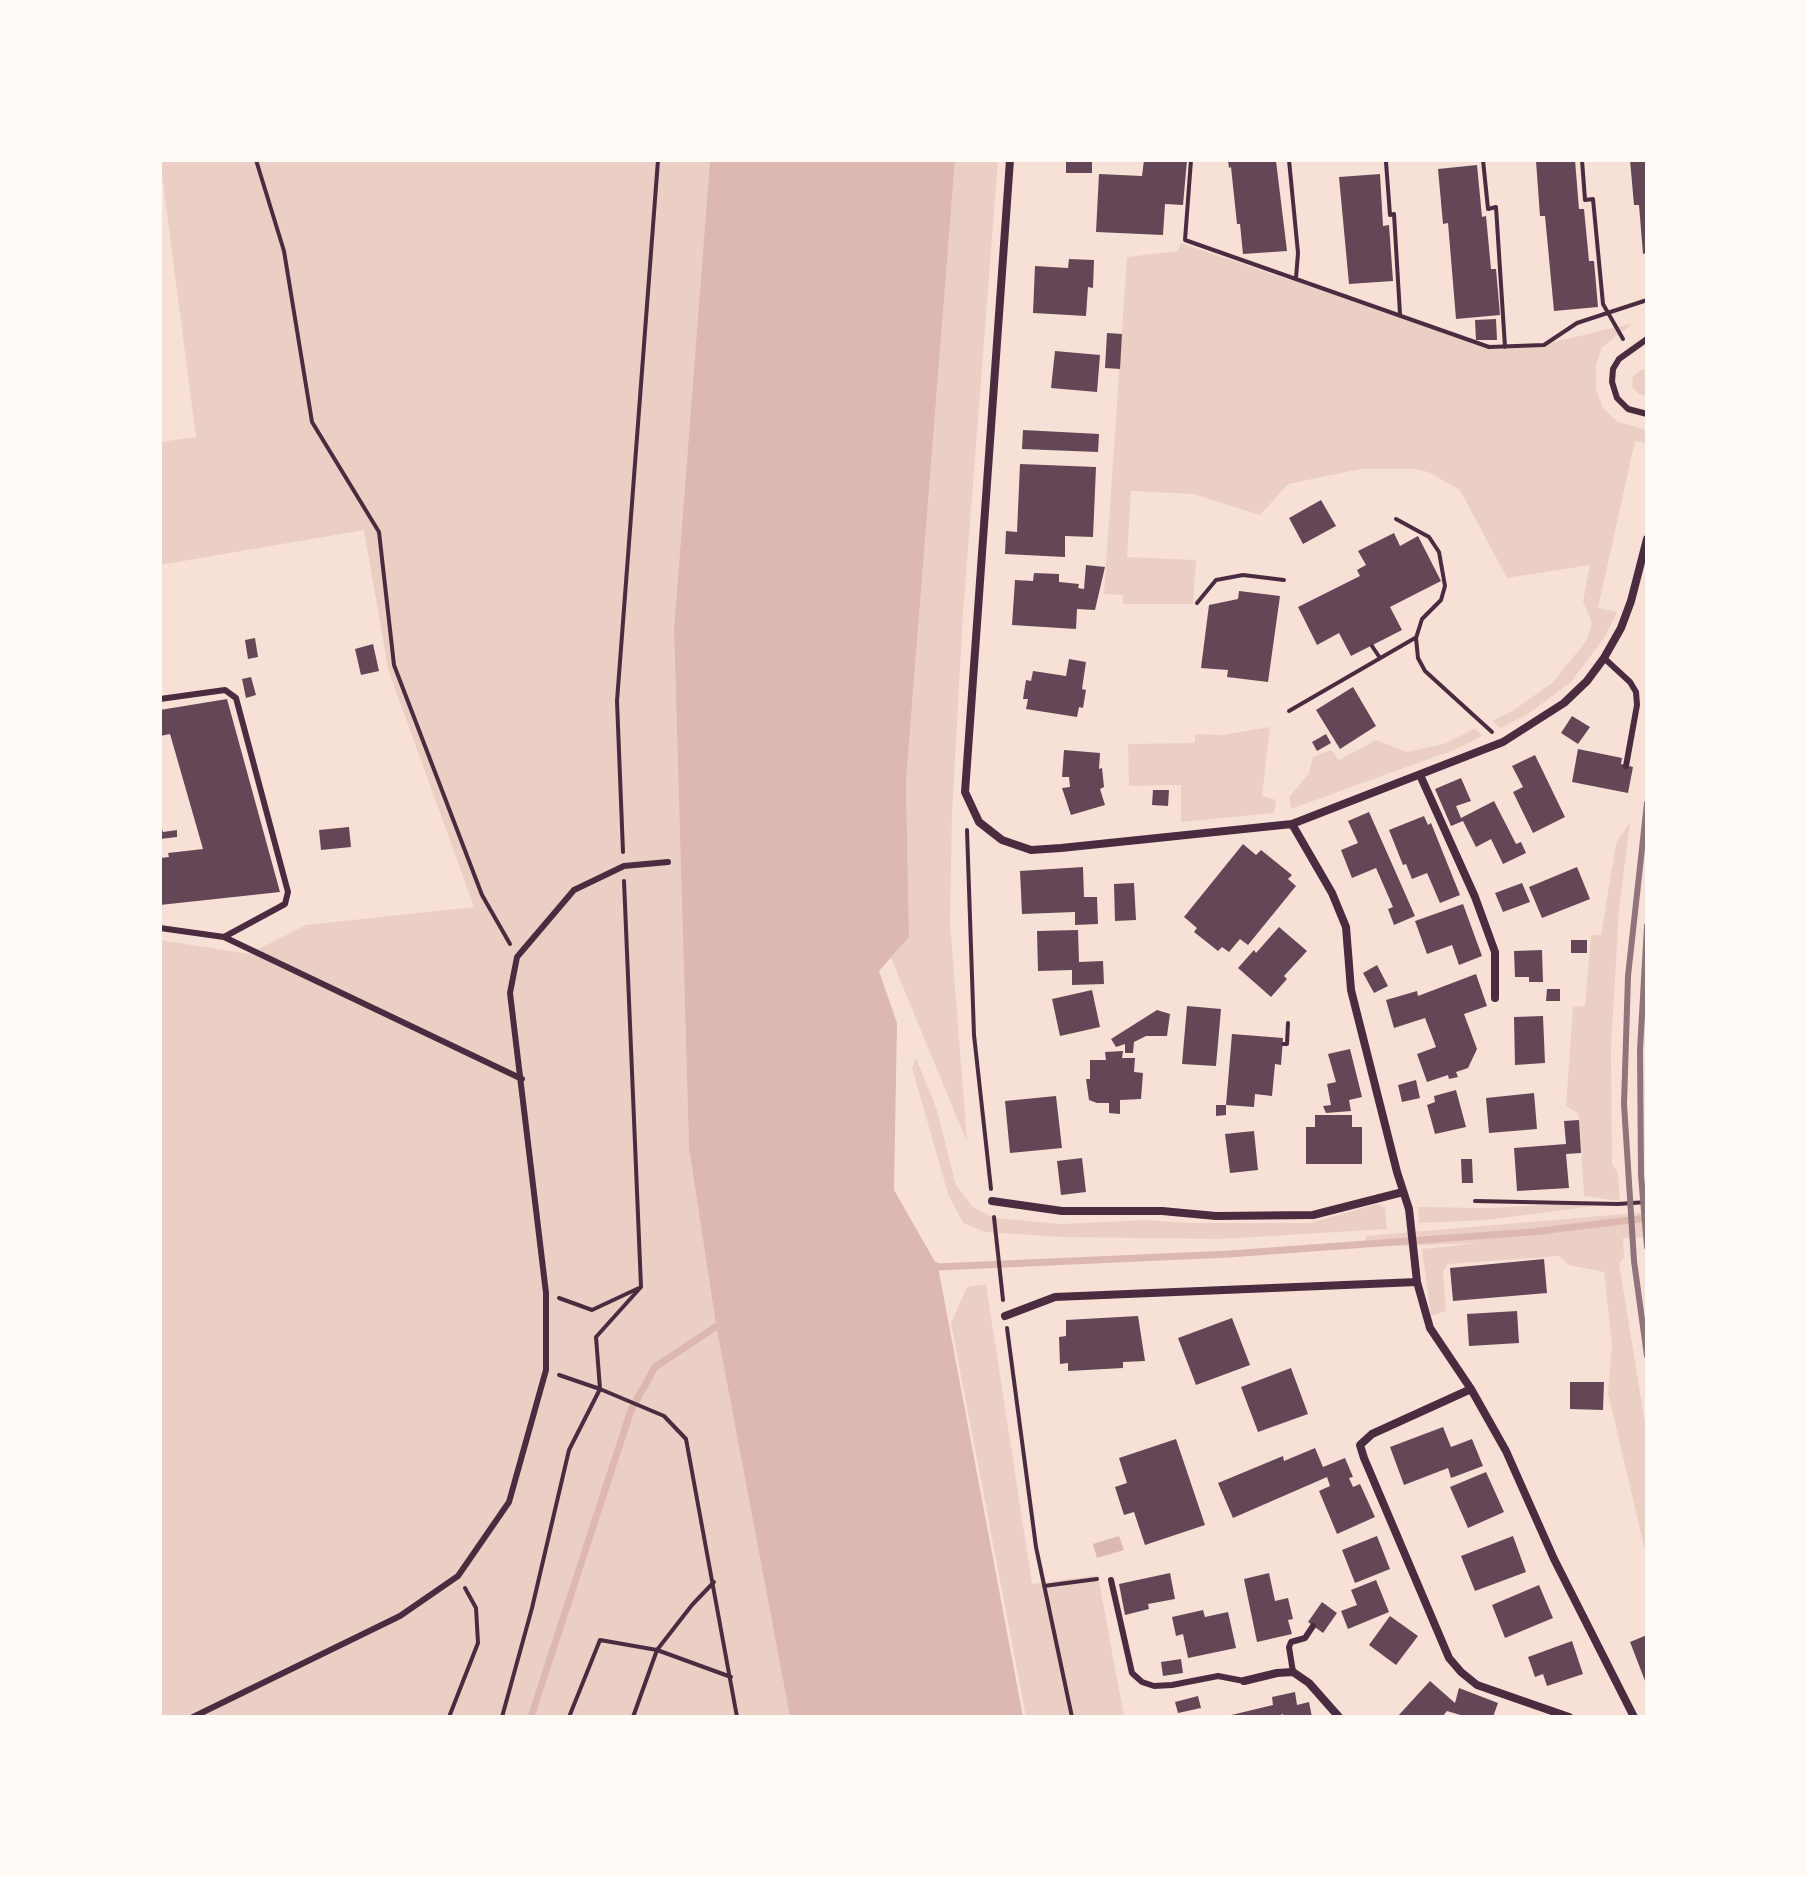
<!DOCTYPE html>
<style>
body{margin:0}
#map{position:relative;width:1807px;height:1877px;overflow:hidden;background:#f7e1d7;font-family:"DM Sans",sans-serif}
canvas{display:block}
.frame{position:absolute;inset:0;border:162px solid #fffaf5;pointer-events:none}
</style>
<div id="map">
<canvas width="1807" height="1877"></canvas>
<div class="frame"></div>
</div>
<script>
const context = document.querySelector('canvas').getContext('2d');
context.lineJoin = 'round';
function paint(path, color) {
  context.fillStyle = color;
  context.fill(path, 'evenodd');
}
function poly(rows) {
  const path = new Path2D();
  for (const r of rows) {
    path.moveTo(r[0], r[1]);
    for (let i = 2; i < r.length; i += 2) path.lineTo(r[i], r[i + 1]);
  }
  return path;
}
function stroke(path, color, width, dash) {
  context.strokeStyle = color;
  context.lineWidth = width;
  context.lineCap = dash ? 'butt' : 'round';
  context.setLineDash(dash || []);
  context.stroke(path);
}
const green = poly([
 [160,160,710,160,674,629,689,1148,716,1325,790,1717,160,1717,160,940,249,954,306,925,474,907,388,669,364,530,160,565,160,442,196,437],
 [955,160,998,160,963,613,952,814,950,922,967,1142,891,958,909,936,906,781],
 [1181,243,1493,349,1554,342,1634,323,1602,347,1596,365,1596,389,1603,408,1618,422,1647,430,1647,443,1635,441,1598,608,1617,612,1604,638,1571,682,1528,714,1500,728,1492,721,1514,710,1553,682,1587,640,1592,623,1583,602,1590,565,1507,578,1460,490,1428,472,1415,469,1361,469,1288,484,1260,515,1193,494,1131,491,1127,557,1196,560,1193,604,1123,604,1123,595,1104,594,1127,257,1178,251],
 [1641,370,1647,370,1647,396,1639,394,1632,387,1633,376],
 [1270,727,1262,796,1276,800,1274,813,1181,822,1181,785,1129,786,1128,744,1195,743,1195,734,1222,735],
 [1475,728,1482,736,1459,748,1291,809,1289,797,1309,773,1313,757,1331,750,1339,760,1376,740,1407,752,1447,743],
 [1630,822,1619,910,1611,1048,1612,1164,1618,1173,1620,1201,1584,1196,1579,1114,1566,1106,1573,1007,1585,1006,1591,935,1601,935,1616,843],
 [916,1058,937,1110,956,1185,973,1207,995,1218,1061,1224,1147,1220,1190,1223,1310,1223,1377,1204,1385,1207,1387,1229,1221,1239,1061,1237,985,1232,963,1223,948,1194,912,1068],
 [1564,1204,1594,1206,1486,1220,1419,1223,1418,1207,1487,1208],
 [1647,1212,1647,1237,1623,1238,1624,1257,1619,1264,1647,1435,1647,1559,1608,1393,1612,1345,1604,1272,1569,1265,1559,1256,1448,1264,1443,1272,1446,1311,1431,1316,1422,1249,1479,1243,1366,1247,1366,1236],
 [986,1284,1032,1584,1098,1575,1124,1717,1026,1717,951,1323,967,1287]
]);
const water = poly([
 [710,160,955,160,906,781,909,937,879,971,897,1023,894,1190,938,1267,1023,1717,790,1717,716,1325,689,1148,674,629],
 [1119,1536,1124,1550,1097,1558,1093,1544]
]);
const stream = poly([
 [932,1264,938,1267,1229,1254,1532,1232,1647,1218],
 [531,1717,631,1410,655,1367,723,1322]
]);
const building = poly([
 [1066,160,1092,160,1092,173,1066,173],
 [1144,160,1187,160,1183,205,1165,204,1163,235,1096,232,1099,174,1142,176],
 [1228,160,1276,161,1287,251,1243,254,1240,224,1237,224,1231,167,1229,168],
 [1552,160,1575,160,1579,209,1584,209,1589,261,1594,261,1598,307,1554,311,1545,216,1540,216,1536,161],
 [1630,160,1647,160,1647,253,1643,254,1639,205,1634,205],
 [1477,165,1482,217,1486,216,1491,269,1496,269,1500,315,1456,319,1448,223,1443,224,1438,169],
 [1380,174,1383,226,1389,225,1393,281,1349,284,1339,177],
 [1069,259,1094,260,1093,288,1088,287,1086,316,1033,313,1035,266,1068,268],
 [1496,319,1497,340,1476,340,1475,320],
 [1107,333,1122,334,1120,369,1105,368],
 [1055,351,1100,355,1097,392,1051,388],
 [1023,430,1099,434,1098,452,1022,449],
 [1020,464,1096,467,1093,537,1065,536,1065,557,1005,554,1006,531,1017,532],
 [1321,500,1336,526,1303,544,1289,518],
 [1394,533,1400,546,1418,536,1441,581,1390,607,1402,630,1351,656,1339,633,1317,645,1298,607,1360,576,1357,570,1366,565,1358,551],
 [1086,565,1105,567,1095,610,1077,609,1076,629,1012,625,1015,580,1033,581,1034,573,1059,574,1059,582,1079,584,1078,588,1084,589],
 [1239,591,1280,596,1268,682,1227,677,1228,670,1201,668,1209,605,1238,599],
 [255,638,258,657,248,659,245,640],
 [373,644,379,671,361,675,355,649],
 [1069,659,1086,662,1082,689,1086,690,1083,708,1079,707,1077,717,1026,709,1028,699,1023,699,1026,680,1031,681,1033,671,1066,676],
 [251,677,256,695,246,698,242,679],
 [1353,687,1376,726,1340,749,1316,710],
 [227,699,280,892,160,905,160,858,169,857,168,853,203,849,170,734,160,736,160,710],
 [1572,716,1590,727,1578,744,1561,733],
 [1326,734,1331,743,1317,751,1312,742],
 [1578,749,1622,758,1621,764,1633,767,1628,793,1572,782],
 [1064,750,1100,753,1099,769,1102,768,1104,787,1100,789,1105,805,1071,815,1062,788,1070,787,1069,777,1062,777],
 [1535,755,1565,817,1533,833,1513,792,1523,787,1512,766],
 [1461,778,1471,801,1456,806,1461,818,1494,801,1516,844,1521,842,1526,853,1503,864,1491,839,1476,847,1463,821,1451,826,1435,789],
 [1153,790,1169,790,1168,806,1152,805],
 [1369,812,1415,916,1394,925,1388,909,1393,907,1376,868,1352,878,1341,850,1358,843,1348,821],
 [1424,816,1428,825,1431,823,1460,895,1440,903,1427,873,1412,879,1406,864,1403,865,1389,830],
 [160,823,163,832,177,830,177,837,160,839],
 [349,827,351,847,321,850,319,830],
 [1243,844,1256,855,1261,850,1292,875,1288,879,1296,886,1248,945,1240,939,1229,952,1222,947,1218,951,1194,932,1197,928,1184,917],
 [1083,867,1084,897,1097,897,1098,924,1075,925,1075,912,1022,914,1020,871],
 [1577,867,1590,899,1542,918,1529,887],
 [1134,883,1136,920,1115,921,1114,884],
 [1522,883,1530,902,1503,912,1495,893],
 [1463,904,1482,956,1459,965,1452,945,1427,954,1415,921],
 [1279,927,1307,951,1284,976,1287,979,1271,997,1238,968,1254,950,1256,953],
 [1078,930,1079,962,1103,961,1104,984,1072,985,1072,970,1038,971,1037,931],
 [1571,940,1587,940,1587,953,1571,953],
 [1542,950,1543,982,1529,982,1529,977,1515,977,1514,951],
 [1377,965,1388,986,1374,993,1363,973],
 [1476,974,1487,1006,1464,1014,1477,1049,1468,1068,1456,1072,1458,1077,1449,1079,1448,1075,1427,1082,1417,1054,1436,1047,1425,1018,1394,1028,1386,1000,1417,991,1418,996],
 [1547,989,1560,989,1560,1001,1546,1001],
 [1092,990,1100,1027,1060,1036,1052,999],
 [1187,1006,1221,1009,1216,1066,1182,1064],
 [1157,1010,1170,1014,1167,1036,1146,1036,1134,1042,1133,1053,1125,1053,1125,1044,1116,1047,1111,1039],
 [1543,1016,1545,1063,1515,1065,1514,1017],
 [1232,1034,1283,1038,1281,1065,1275,1064,1272,1096,1255,1094,1254,1107,1226,1105,1226,1115,1216,1116,1216,1105,1226,1105],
 [1350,1049,1362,1097,1349,1100,1351,1111,1326,1113,1323,1106,1331,1105,1327,1084,1336,1082,1328,1054],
 [1123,1051,1122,1058,1135,1058,1134,1072,1143,1073,1141,1099,1120,1100,1120,1114,1109,1113,1109,1103,1097,1103,1089,1100,1086,1079,1090,1079,1090,1060,1106,1060,1105,1052],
 [1416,1080,1420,1098,1402,1102,1398,1085],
 [1456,1090,1466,1127,1435,1134,1427,1105,1435,1102,1434,1096],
 [1534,1093,1537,1129,1489,1133,1486,1098],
 [1056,1096,1062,1148,1010,1153,1005,1101],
 [1315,1115,1352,1115,1352,1127,1362,1127,1362,1164,1306,1164,1306,1127,1315,1127],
 [1579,1120,1581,1153,1566,1154,1569,1188,1517,1191,1514,1148,1566,1144,1564,1121],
 [1254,1131,1258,1170,1230,1173,1225,1134],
 [1082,1158,1086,1192,1061,1195,1057,1161],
 [1461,1159,1472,1159,1473,1183,1462,1183],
 [1544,1259,1547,1293,1453,1301,1450,1268],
 [1517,1311,1519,1343,1469,1346,1467,1314],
 [1138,1316,1145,1361,1123,1362,1123,1368,1068,1371,1068,1363,1060,1364,1059,1337,1066,1336,1066,1320],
 [1232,1318,1250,1365,1196,1385,1178,1338],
 [1291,1368,1308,1414,1258,1432,1241,1387],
 [1570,1382,1604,1382,1603,1410,1570,1409],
 [1443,1427,1451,1447,1472,1439,1483,1466,1451,1478,1448,1468,1404,1485,1390,1447],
 [1176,1439,1205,1525,1145,1545,1134,1512,1124,1515,1115,1487,1127,1483,1119,1458],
 [1315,1448,1323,1467,1345,1458,1353,1477,1349,1478,1353,1487,1360,1484,1375,1517,1337,1534,1319,1491,1330,1486,1327,1477,1233,1518,1218,1483,1283,1456,1284,1461],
 [1486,1472,1504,1512,1468,1528,1450,1487],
 [1377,1536,1390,1569,1355,1583,1342,1550],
 [1513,1536,1526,1572,1475,1591,1461,1556],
 [1170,1573,1175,1599,1148,1604,1149,1609,1125,1615,1119,1584],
 [1269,1573,1275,1601,1288,1598,1293,1619,1288,1620,1292,1634,1257,1642,1244,1579],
 [1376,1580,1389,1612,1348,1629,1341,1611,1357,1605,1351,1590],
 [1539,1585,1553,1618,1505,1638,1492,1605],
 [1322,1602,1337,1613,1323,1633,1308,1622],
 [1203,1610,1205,1617,1228,1612,1236,1648,1188,1658,1183,1634,1176,1636,1172,1617],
 [1390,1616,1418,1636,1396,1665,1369,1645],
 [1647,1635,1647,1686,1630,1642],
 [1572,1641,1583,1674,1547,1686,1543,1674,1535,1677,1528,1657],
 [1181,1659,1183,1673,1163,1676,1161,1662],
 [1430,1681,1455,1703,1459,1688,1498,1703,1493,1717,1467,1717,1447,1711,1442,1717,1397,1717],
 [1295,1692,1297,1705,1309,1702,1312,1717,1284,1717,1283,1714,1276,1717,1223,1717,1273,1705,1272,1697],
 [1198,1696,1201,1708,1178,1713,1175,1702]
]);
const path = poly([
 [256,160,284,251,312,422,379,532,394,665,482,895,510,944],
 [1191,160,1185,240,1489,347,1544,345,1577,323,1647,300],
 [1289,160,1298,253,1296,278],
 [1483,160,1488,209,1496,207,1505,347],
 [1582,160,1585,200,1593,199,1603,304,1623,339],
 [1386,162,1390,215,1394,214,1400,314],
 [1396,519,1429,537,1439,552,1445,586,1441,600,1422,619,1416,638,1418,658,1425,671,1492,732],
 [1197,603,1216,580,1243,575,1284,580],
 [1372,646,1380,658],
 [1289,711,1415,638],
 [967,830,974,1035,991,1189],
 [623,852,617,701,658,160],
 [624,881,641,1287,596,1337,600,1389,664,1416,686,1439,737,1717],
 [1283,1044,1287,1044,1288,1023],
 [1475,1201,1618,1204,1647,1202],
 [994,1217,1003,1300],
 [559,1298,592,1310,639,1288],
 [1007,1328,1036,1547,1072,1717],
 [1044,1586,1097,1579],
 [449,1717,478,1643,476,1608,465,1588],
 [502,1717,532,1608,569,1450,600,1389,559,1375],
 [569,1717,600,1640,657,1650,731,1677],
 [633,1717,657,1650,692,1605,714,1582]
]);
const service = poly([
 [1647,339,1619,359,1613,369,1612,382,1617,398,1628,409,1647,414],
 [1604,658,1630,682,1636,692,1637,705,1626,766],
 [160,699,225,690,236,698,288,892,285,904,224,937,160,928],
 [224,937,522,1079],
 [1111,1580,1132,1673,1142,1682,1154,1686,1172,1685,1218,1676,1244,1681],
 [1293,1672,1289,1647,1291,1642,1305,1638,1313,1626],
 [193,1717,400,1616,458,1576,509,1502,546,1370,546,1293,510,993,517,957,574,890,624,866,668,862]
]);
const minor = poly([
 [1010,160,965,792,979,822,1002,840,1031,850,1061,848,1292,824,1503,742,1564,703,1587,681,1604,658,1621,628,1631,601,1647,539],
 [1420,775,1475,897,1495,952,1495,998],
 [1292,824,1332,893,1346,927,1351,990,1397,1172,1409,1209,1417,1282,1430,1328,1471,1389,1506,1451,1554,1559,1634,1717],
 [992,1201,1062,1211,1162,1211,1216,1216,1313,1215,1403,1192],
 [1005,1316,1055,1297,1417,1282],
 [1471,1389,1372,1434,1360,1445,1364,1458,1449,1658,1461,1672,1477,1685,1569,1717],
 [1244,1681,1277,1673,1293,1672,1309,1683,1339,1717]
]);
const rail = poly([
 [1647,803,1628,976,1624,1104,1634,1261,1647,1356],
 [1647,926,1640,1050,1641,1175,1647,1247]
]);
paint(green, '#ebcfc5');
paint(water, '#dcb8b0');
stroke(stream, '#dcb8b0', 7);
paint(building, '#644757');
stroke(path, '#4a2c40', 4);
stroke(service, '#4a2c40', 6);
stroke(minor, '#4a2c40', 8);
stroke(rail, '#8f747c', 6);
</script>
